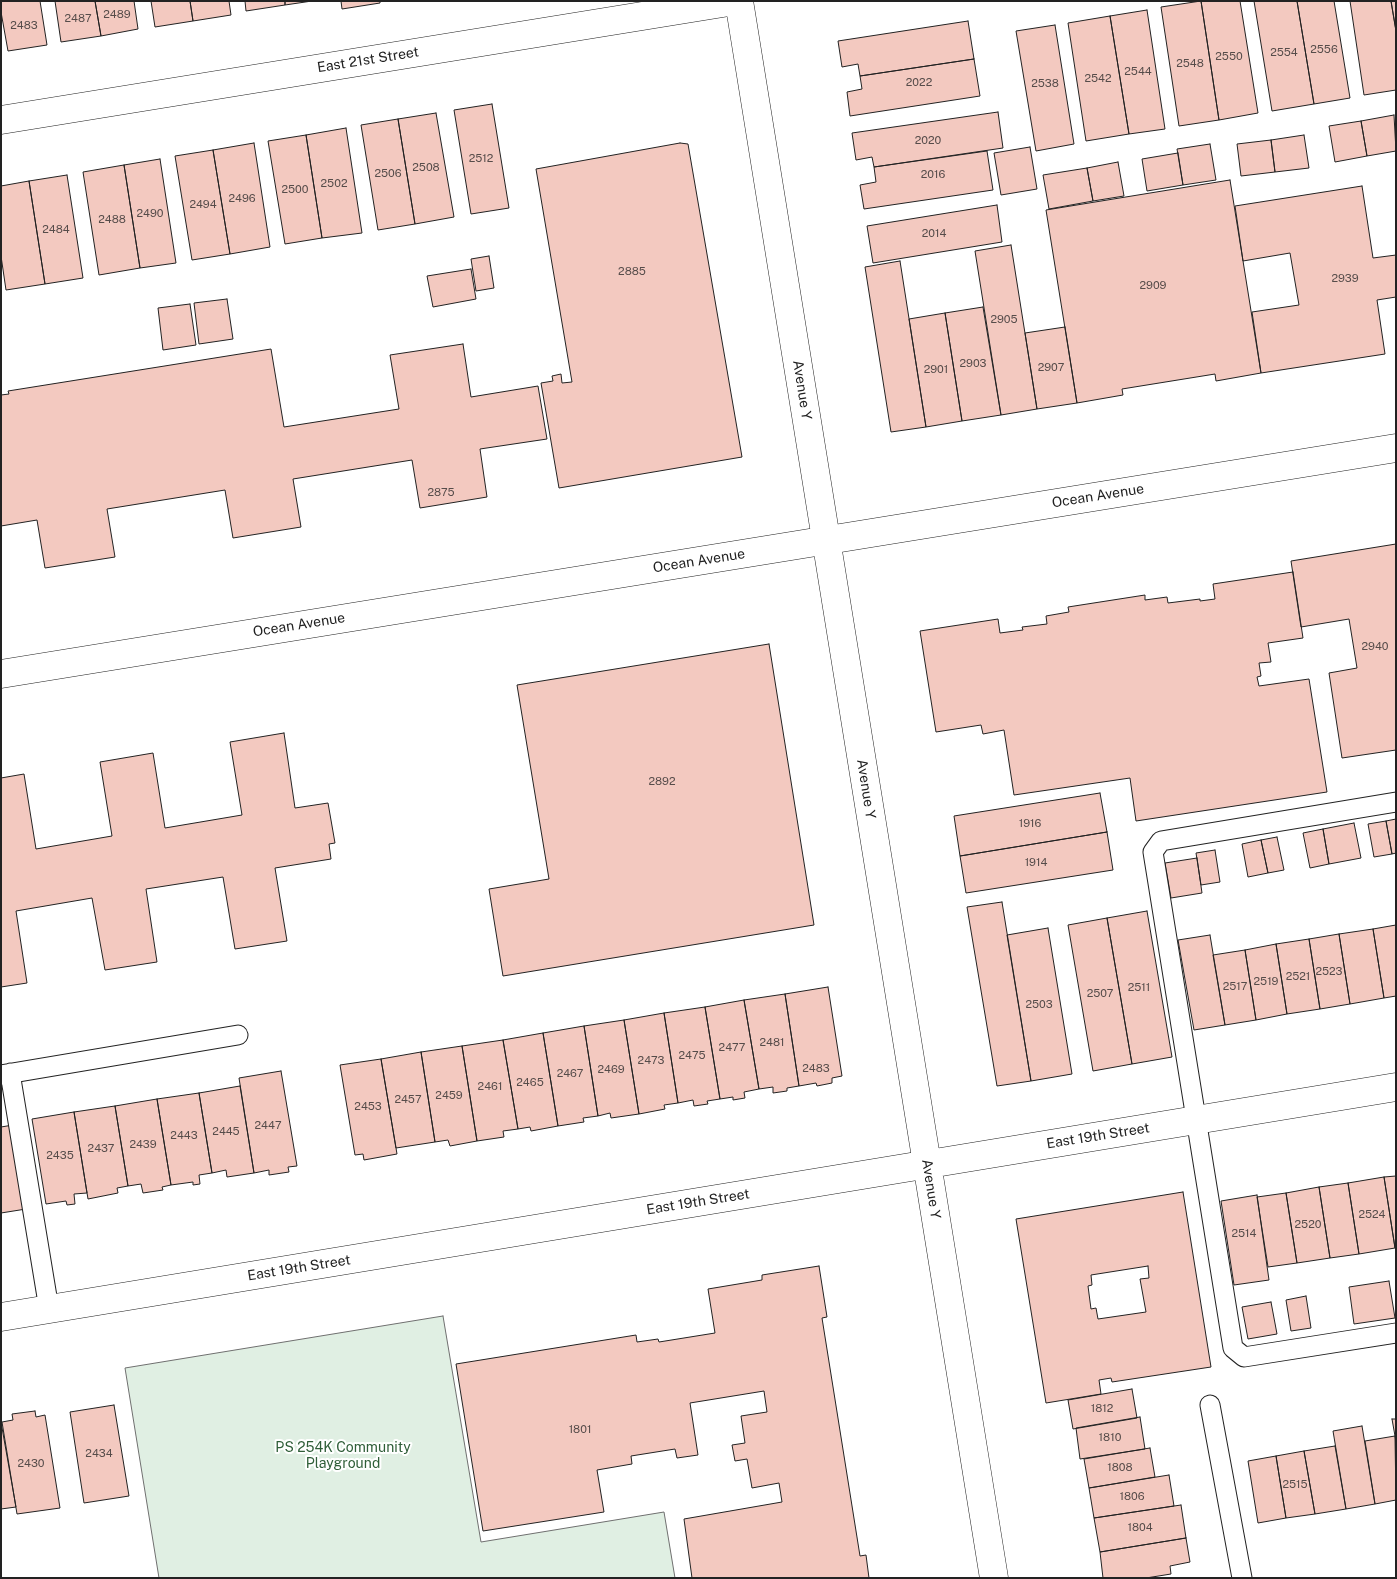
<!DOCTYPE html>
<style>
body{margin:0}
#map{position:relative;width:1397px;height:1579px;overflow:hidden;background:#fff;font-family:"Public Sans",sans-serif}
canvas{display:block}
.frame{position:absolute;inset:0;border:2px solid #222;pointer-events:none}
</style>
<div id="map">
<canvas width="1397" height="1579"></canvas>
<div class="frame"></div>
</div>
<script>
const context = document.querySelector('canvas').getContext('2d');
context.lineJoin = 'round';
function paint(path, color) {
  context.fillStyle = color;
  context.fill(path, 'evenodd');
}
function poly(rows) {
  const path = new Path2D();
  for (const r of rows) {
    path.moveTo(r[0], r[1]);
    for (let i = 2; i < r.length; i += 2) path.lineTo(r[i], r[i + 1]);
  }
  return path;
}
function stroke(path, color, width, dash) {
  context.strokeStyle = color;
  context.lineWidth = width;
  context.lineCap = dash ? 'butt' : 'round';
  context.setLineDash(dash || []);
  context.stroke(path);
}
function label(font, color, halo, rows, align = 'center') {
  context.font = font + ' "Public Sans",sans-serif';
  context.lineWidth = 4;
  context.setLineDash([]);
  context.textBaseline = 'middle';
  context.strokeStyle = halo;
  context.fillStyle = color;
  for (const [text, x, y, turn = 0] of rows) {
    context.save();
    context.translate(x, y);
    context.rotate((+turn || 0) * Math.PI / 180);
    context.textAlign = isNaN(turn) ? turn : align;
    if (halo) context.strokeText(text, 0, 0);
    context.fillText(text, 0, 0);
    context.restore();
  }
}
const green = poly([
 [443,1316,481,1542,664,1512,675,1578,159,1578,125,1368,443,1316]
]);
const building = poly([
 [1,1,40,1,47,45,8,51,1,12,1,1],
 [55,1,95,1,101,36,61,42,55,1],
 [95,1,134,1,138,29,101,36,95,1],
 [151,1,190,1,193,21,155,27,151,1],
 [190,1,229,1,231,15,193,21,190,1],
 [245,1,285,1,285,5,246,11,245,1],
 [285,1,312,1,285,5,285,1],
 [341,1,380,1,380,3,342,9,341,1],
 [1201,1,1219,120,1179,126,1161,7,1201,1],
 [1201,1,1240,1,1258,113,1219,120,1201,1],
 [1254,1,1297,1,1314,104,1272,111,1254,1],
 [1297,1,1334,1,1350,98,1314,104,1297,1],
 [1350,1,1391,1,1396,31,1396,90,1364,95,1350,1],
 [1391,1,1396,1,1396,31,1391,1],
 [1147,10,1165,129,1129,134,1110,16,1147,10],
 [1110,16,1129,134,1086,141,1068,23,1110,16],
 [968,21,974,59,860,76,858,64,842,67,838,41,968,21],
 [1055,25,1074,144,1036,151,1016,31,1055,25],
 [974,59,980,96,850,116,847,92,862,89,860,76,974,59],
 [492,104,509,208,471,214,454,110,492,104],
 [998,112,1003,148,874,167,872,157,856,160,852,133,998,112],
 [436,113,454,217,415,224,398,119,436,113],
 [1394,115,1396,151,1367,156,1361,121,1394,115],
 [398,119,415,224,378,230,361,125,398,119],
 [1361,121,1367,156,1335,162,1329,126,1361,121],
 [346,128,362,233,322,238,306,135,346,128],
 [306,135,322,238,285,244,268,141,306,135],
 [1304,135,1309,168,1275,172,1271,140,1304,135],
 [1271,140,1275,172,1241,176,1237,144,1271,140],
 [254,143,270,247,230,254,213,150,254,143],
 [680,143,688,144,742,457,559,488,541,383,553,381,552,376,561,374,562,383,572,382,536,169,680,143],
 [1210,144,1216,180,1183,185,1177,149,1210,144],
 [1030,147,1037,189,1001,195,994,153,1030,147],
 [213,150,230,254,192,260,175,156,213,150],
 [987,151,993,190,864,209,860,185,876,182,874,167,987,151],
 [1178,153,1183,185,1147,191,1142,159,1178,153],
 [160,159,176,263,140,268,124,165,160,159],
 [1118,162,1124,196,1093,201,1087,168,1118,162],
 [124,165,140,268,99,275,83,172,124,165],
 [1087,168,1093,201,1049,209,1043,175,1087,168],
 [67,175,83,278,45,284,29,181,67,175],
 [1230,180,1261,373,1216,381,1215,374,1122,389,1123,395,1077,403,1046,210,1230,180],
 [29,181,45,284,6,290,1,256,1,186,29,181],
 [1362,186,1373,258,1396,255,1396,297,1377,300,1385,354,1261,373,1252,312,1299,305,1290,253,1243,261,1235,206,1362,186],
 [997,205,1002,242,873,263,867,226,997,205],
 [1011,245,1037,409,1001,415,975,251,1011,245],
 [489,256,494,288,476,291,471,259,489,256],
 [900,261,926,427,891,432,865,267,900,261],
 [471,269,476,299,433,307,427,276,471,269],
 [227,299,233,339,199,344,194,303,227,299],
 [190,304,196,345,163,350,158,308,190,304],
 [983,307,1001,415,962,421,945,313,983,307],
 [945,313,962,421,926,427,909,319,945,313],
 [1065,327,1077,403,1037,409,1025,333,1065,327],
 [463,344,471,397,538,386,547,439,480,449,487,497,420,508,412,460,293,479,301,527,233,538,225,490,107,509,115,557,45,568,37,520,1,526,1,395,9,394,8,391,271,349,284,427,399,409,390,355,463,344],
 [1396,544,1396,750,1342,758,1329,673,1357,668,1349,619,1301,627,1291,561,1396,544],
 [1293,572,1303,638,1268,643,1271,662,1259,663,1261,676,1257,677,1259,686,1309,679,1327,792,1136,821,1130,778,1014,795,1004,730,983,734,981,725,936,732,920,631,998,619,1000,633,1023,630,1022,627,1047,624,1046,616,1069,612,1068,607,1145,595,1145,600,1167,597,1168,603,1200,599,1200,601,1215,599,1213,584,1293,572],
 [769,644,814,925,503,976,489,889,549,879,517,685,769,644],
 [284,733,295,808,328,803,335,843,329,844,331,859,275,868,287,941,235,949,223,877,146,889,157,962,105,970,92,898,16,911,27,983,1,987,1,778,24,774,36,849,112,836,100,762,153,753,165,828,242,815,230,742,284,733],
 [1100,793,1107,832,960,856,954,816,1100,793],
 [1396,819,1396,853,1392,854,1386,821,1396,819],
 [1386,821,1392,854,1374,857,1368,824,1386,821],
 [1354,823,1361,858,1329,864,1323,829,1354,823],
 [1323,829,1329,864,1310,868,1303,833,1323,829],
 [1107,832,1113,870,966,893,960,856,1107,832],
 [1277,837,1284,870,1268,873,1261,840,1277,837],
 [1261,840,1268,873,1248,877,1242,844,1261,840],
 [1215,850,1220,882,1201,885,1196,853,1215,850],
 [1197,858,1202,893,1171,898,1165,863,1197,858],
 [1002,902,1031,1081,997,1086,967,907,1002,902],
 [1147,911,1172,1057,1132,1064,1107,918,1147,911],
 [1107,918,1132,1064,1093,1071,1068,925,1107,918],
 [1396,925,1396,996,1384,998,1373,929,1396,925],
 [1048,928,1072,1074,1031,1081,1007,935,1048,928],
 [1373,929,1384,998,1350,1004,1339,934,1373,929],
 [1339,934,1350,1004,1320,1009,1309,939,1339,934],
 [1210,935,1225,1025,1194,1030,1178,940,1210,935],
 [1309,939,1320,1009,1287,1014,1276,944,1309,939],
 [1276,944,1287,1014,1256,1020,1245,950,1276,944],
 [1245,950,1256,1020,1225,1025,1213,955,1245,950],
 [828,987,842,1076,832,1078,832,1083,817,1086,816,1083,799,1086,785,994,828,987],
 [785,994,799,1086,787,1088,787,1091,773,1093,773,1087,759,1089,744,1000,785,994],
 [744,1000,759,1089,744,1092,745,1098,733,1100,733,1097,720,1099,705,1007,744,1000],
 [705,1007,720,1099,707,1101,708,1104,694,1106,693,1100,678,1103,664,1013,705,1007],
 [664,1013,678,1103,664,1105,665,1109,639,1114,624,1020,664,1013],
 [624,1020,639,1114,611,1118,610,1113,598,1116,584,1026,624,1020],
 [584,1026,598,1116,583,1118,584,1122,558,1126,543,1033,584,1026],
 [543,1033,558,1126,531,1131,530,1127,518,1129,503,1040,543,1033],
 [503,1040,518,1129,503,1131,504,1137,477,1141,462,1046,503,1040],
 [462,1046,477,1141,450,1146,448,1140,435,1142,421,1052,462,1046],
 [421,1052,435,1142,396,1148,381,1059,421,1052],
 [381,1059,397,1154,364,1160,363,1154,355,1155,340,1065,381,1059],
 [281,1071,297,1166,288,1167,289,1172,269,1175,269,1170,254,1173,239,1078,281,1071],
 [240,1086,254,1173,227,1177,226,1170,212,1173,199,1093,240,1086],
 [199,1093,212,1173,199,1175,200,1184,193,1185,193,1182,171,1185,157,1099,199,1093],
 [157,1099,171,1185,162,1187,163,1190,143,1193,141,1184,128,1186,115,1106,157,1099],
 [115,1106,128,1186,117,1188,118,1193,88,1199,74,1112,115,1106],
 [74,1112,87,1193,74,1194,75,1204,67,1205,66,1201,46,1204,32,1119,74,1112],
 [13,1125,26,1209,1,1213,1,1127,13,1125],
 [1396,1176,1396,1248,1395,1248,1384,1177,1396,1176],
 [1384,1177,1395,1248,1359,1254,1348,1183,1384,1177],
 [1348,1183,1359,1254,1330,1258,1319,1187,1348,1183],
 [1319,1187,1330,1258,1297,1263,1286,1193,1319,1187],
 [1183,1192,1211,1367,1112,1382,1111,1378,1099,1380,1101,1394,1046,1403,1016,1219,1183,1192],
 [1148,1266,1149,1278,1140,1279,1146,1312,1098,1319,1096,1308,1091,1309,1088,1286,1092,1285,1091,1275,1148,1266],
 [1286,1193,1297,1263,1268,1267,1257,1197,1286,1193],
 [1257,1195,1269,1280,1234,1285,1221,1201,1257,1195],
 [819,1266,827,1317,822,1318,860,1556,866,1555,869,1578,692,1578,684,1519,782,1502,779,1483,752,1488,747,1459,735,1461,732,1445,745,1443,741,1416,767,1412,764,1391,690,1403,698,1455,677,1458,675,1449,631,1456,632,1464,597,1470,604,1512,483,1531,456,1364,636,1335,637,1342,658,1339,659,1342,715,1333,708,1289,762,1280,762,1275,819,1266],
 [1389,1281,1395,1318,1354,1324,1349,1287,1389,1281],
 [1306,1296,1311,1328,1291,1331,1286,1300,1306,1296],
 [1271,1302,1277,1334,1248,1339,1242,1307,1271,1302],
 [1132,1389,1137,1418,1073,1429,1068,1400,1132,1389],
 [114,1405,129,1496,84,1503,70,1412,114,1405],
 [35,1411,36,1417,45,1415,60,1508,17,1514,2,1422,13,1420,12,1414,35,1411],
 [1140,1417,1145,1449,1080,1459,1076,1428,1140,1417],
 [1392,1419,1396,1419,1396,1442,1395,1436,1392,1419],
 [1,1422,16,1507,1,1509,1,1422],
 [1362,1426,1375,1504,1346,1509,1333,1431,1362,1426],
 [1395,1436,1396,1500,1375,1504,1365,1441,1395,1436],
 [1335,1446,1346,1509,1315,1514,1304,1451,1335,1446],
 [1150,1448,1155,1477,1089,1488,1084,1459,1150,1448],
 [1304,1451,1315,1514,1286,1518,1276,1456,1304,1451],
 [1276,1456,1286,1518,1258,1523,1248,1461,1276,1456],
 [1169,1475,1174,1506,1094,1518,1089,1488,1169,1475],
 [1181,1505,1186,1538,1100,1552,1094,1518,1181,1505],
 [1186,1538,1190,1562,1170,1566,1171,1574,1146,1578,1103,1578,1100,1552,1186,1538]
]);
const lane = poly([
 [1396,802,1161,841,1153,852,1233,1348,1244,1357,1396,1333],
 [10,1073,49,1309],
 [1,1075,238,1035],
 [1210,1405,1242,1578]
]);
const street = poly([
 [739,1,994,1578],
 [1,120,735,1],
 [1,1317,1396,1087]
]);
const secondary = poly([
 [1,674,1396,448]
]);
const numberNames = [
 ["2489",117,15],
 ["2487",78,19],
 ["2483",24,26],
 ["2556",1324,50],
 ["2554",1284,53],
 ["2550",1229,57],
 ["2548",1190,64],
 ["2544",1138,72],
 ["2542",1098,79],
 ["2022",919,83],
 ["2538",1045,84],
 ["2020",928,141],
 ["2512",481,159],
 ["2508",426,168],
 ["2506",388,174],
 ["2016",933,175],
 ["2502",334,184],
 ["2500",295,190],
 ["2496",242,199],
 ["2494",203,205],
 ["2490",150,214],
 ["2488",112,220],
 ["2484",56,230],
 ["2014",934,234],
 ["2885",632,272],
 ["2939",1345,279],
 ["2909",1153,286],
 ["2905",1004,320],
 ["2903",973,364],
 ["2907",1051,368],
 ["2901",936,370],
 ["2875",441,493],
 ["2940",1375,647],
 ["2892",662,782],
 ["1916",1030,824],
 ["1914",1036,863],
 ["2523",1329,972],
 ["2521",1298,977],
 ["2519",1266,982],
 ["2517",1235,987],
 ["2511",1139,988],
 ["2507",1100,994],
 ["2503",1039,1005],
 ["2481",772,1043],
 ["2477",732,1048],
 ["2475",692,1056],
 ["2473",651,1061],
 ["2483",816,1069],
 ["2469",611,1070],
 ["2467",570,1074],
 ["2465",530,1083],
 ["2461",490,1087],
 ["2459",449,1096],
 ["2457",408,1100],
 ["2453",368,1107],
 ["2447",268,1126],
 ["2445",226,1132],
 ["2443",184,1136],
 ["2439",143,1145],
 ["2437",101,1149],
 ["2435",60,1156],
 ["2524",1372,1215],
 ["2520",1308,1225],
 ["2514",1244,1234],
 ["1812",1102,1409],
 ["1801",580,1430],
 ["1810",1110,1438],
 ["2434",99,1454],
 ["2430",31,1464],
 ["1808",1120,1468],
 ["2515",1295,1485],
 ["1806",1132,1497],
 ["1804",1140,1528]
];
const streetNames = [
 ["East 21st Street",368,60,-9],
 ["Avenue Y",802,390,81],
 ["Ocean Avenue",1098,496,-9],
 ["Ocean Avenue",699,561,-9],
 ["Ocean Avenue",299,625,-9],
 ["Avenue Y",866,789,81],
 ["East 19th Street",1098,1136,-9],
 ["Avenue Y",931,1189,81],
 ["East 19th Street",698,1202,-9],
 ["East 19th Street",299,1268,-9]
];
const parkNames = [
 ["PS 254K Community",343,1448],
 ["Playground",343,1464]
];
paint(green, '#e0efe3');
stroke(green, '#6f6f6f', 1);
paint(building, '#f3c9c0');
stroke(building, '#222', 1);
stroke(lane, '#222', 21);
stroke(street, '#222', 29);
stroke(secondary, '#222', 29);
stroke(lane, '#fff', 19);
stroke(street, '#fff', 28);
stroke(secondary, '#fff', 28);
label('11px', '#564c4a', null, numberNames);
label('14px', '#222', '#fff', streetNames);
label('14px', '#2f5e38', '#fff', parkNames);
</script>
